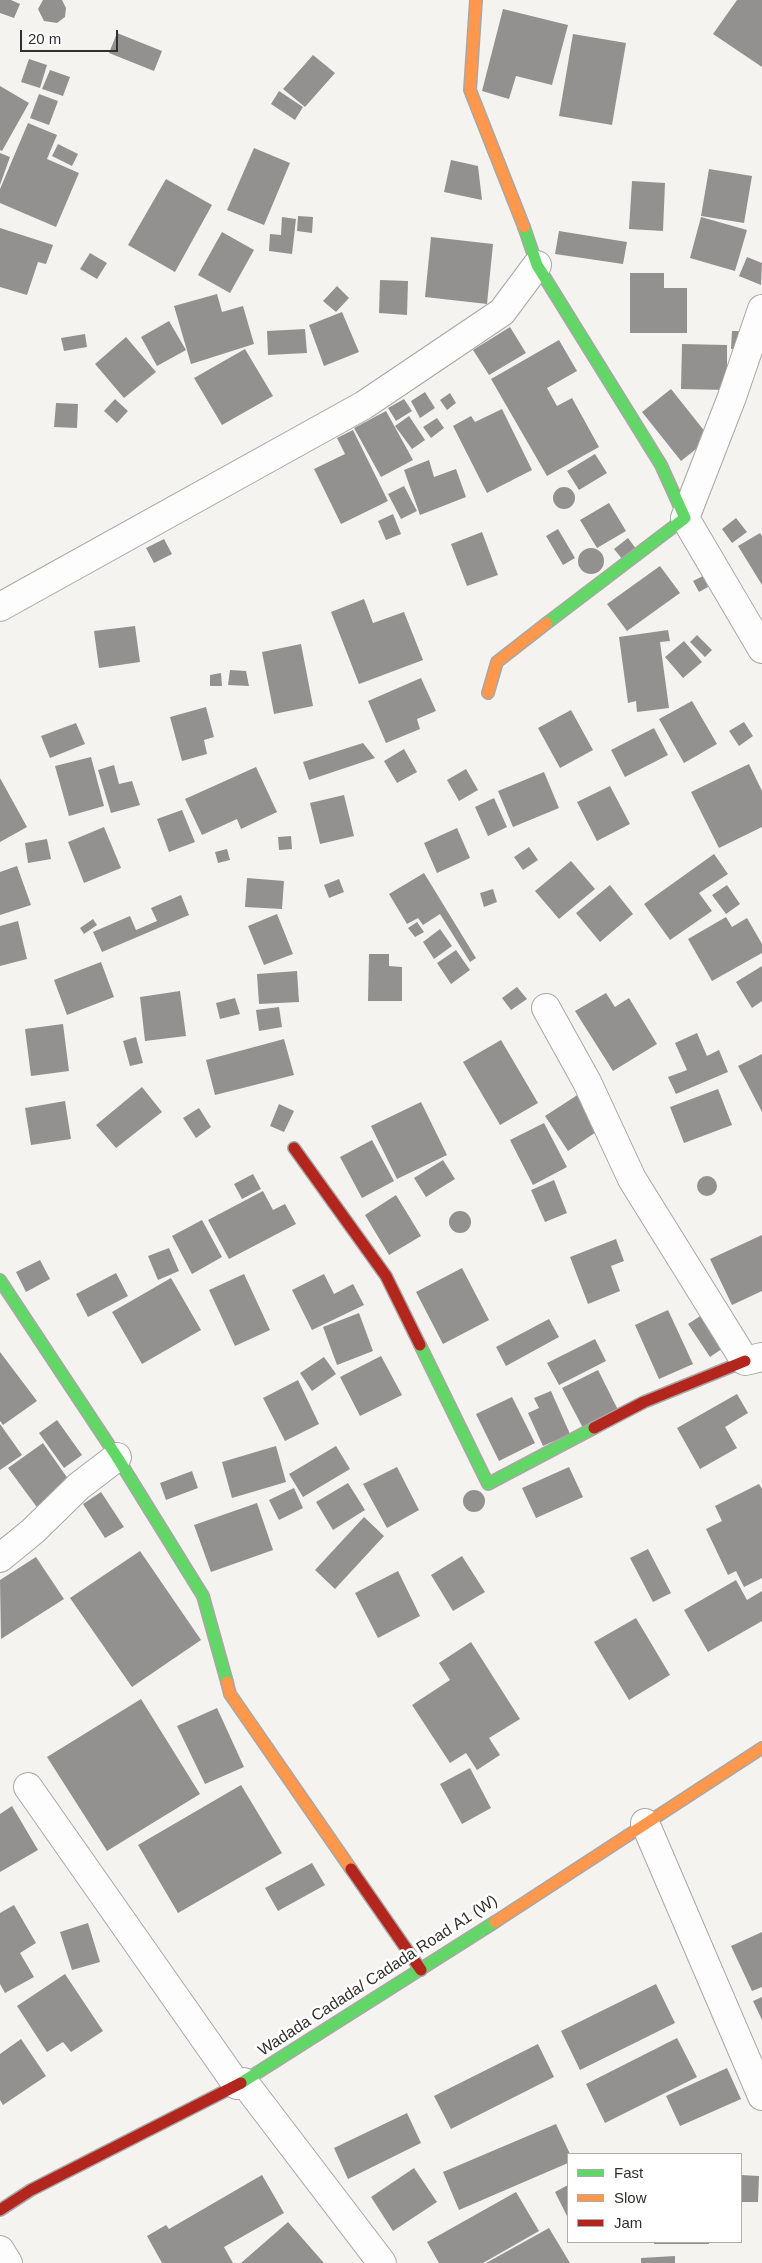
<!DOCTYPE html>
<style>
body{margin:0}
#map{position:relative;width:762px;height:2263px;overflow:hidden;background:#f5f3f0;font-family:Arial,sans-serif}
canvas{display:block}
.legend{position:absolute;left:567px;top:2153px;width:175px;height:90px;box-sizing:border-box;background:#fff;border:1px solid #adacab;margin:0;padding:6px 9px;list-style:none;font-size:15px;color:#32302e}
.legend li{display:flex;align-items:center;gap:10px;height:25px}
.legend b{width:25px;border:1px solid #adacab}
.scale{position:absolute;left:20px;top:30px;width:98px;height:22px;box-sizing:border-box;border:2px solid #32302e;border-top:0;padding-left:6px;font-size:15px;line-height:18px;white-space:nowrap;color:#32302e;-webkit-text-stroke:4px #fff;paint-order:stroke}
</style>
<div id="map">
<canvas width="762" height="2263"></canvas>
<ul class="legend">
<li><b style="height:6px;background:#63d668"></b>Fast</li>
<li><b style="height:6px;background:#ff974d"></b>Slow</li>
<li><b style="height:6px;background:#b3261e"></b>Jam</li>
</ul>
<div class="scale">20 m</div>
</div>
<script>
const context = document.querySelector('canvas').getContext('2d');
context.lineJoin = 'round';
function paint(path, color) {
  context.fillStyle = color;
  context.fill(path, 'evenodd');
}
function poly(rows) {
  const path = new Path2D();
  for (const r of rows) {
    if (r.length === 3) {
      path.moveTo(r[0] + r[2], r[1]);
      path.arc(r[0], r[1], r[2], 0, 2 * Math.PI);
      continue;
    }
    path.moveTo(r[0], r[1]);
    for (let i = 2; i < r.length; i += 2) path.lineTo(r[i], r[i + 1]);
  }
  return path;
}
function stroke(path, color, width, dash) {
  context.strokeStyle = color;
  context.lineWidth = width;
  context.lineCap = dash ? 'butt' : 'round';
  context.setLineDash(dash || []);
  context.stroke(path);
}
function label(font, color, halo, rows, align = 'center') {
  context.font = font + ' Arial,sans-serif';
  context.lineWidth = 5;
  context.setLineDash([]);
  context.textBaseline = 'middle';
  context.strokeStyle = halo;
  context.fillStyle = color;
  for (const [text, x, y, turn = 0] of rows) {
    context.save();
    context.translate(x, y);
    context.rotate((+turn || 0) * Math.PI / 180);
    context.textAlign = isNaN(turn) ? turn : align;
    if (halo) context.strokeText(text, 0, 0);
    context.fillText(text, 0, 0);
    context.restore();
  }
}
const building = poly([
 [0,0,11,0,20,4,14,18,0,13],
 [43,0,62,0,66,8,65,17,57,23,44,21,38,9],
 [737,0,762,0,762,67,713,34],
 [503,9,568,25,552,85,516,76,509,99,482,91],
 [117,33,162,51,154,71,109,53],
 [573,34,626,43,612,125,559,116],
 [313,55,335,73,305,107,283,89],
 [29,59,47,65,40,88,21,82],
 [50,70,70,77,63,96,42,89],
 [0,86,29,103,2,151,0,150],
 [279,91,303,107,295,120,271,104],
 [39,94,58,101,49,125,30,118],
 [28,123,57,135,47,159,79,173,56,227,0,203,0,189],
 [58,144,78,154,72,166,52,156],
 [254,148,290,163,264,225,227,210],
 [0,153,10,157,0,185],
 [451,160,478,166,482,200,444,192],
 [709,169,752,176,744,223,701,216],
 [166,179,212,205,175,272,128,245],
 [632,181,665,183,663,231,629,229],
 [298,216,313,217,312,233,297,231],
 [282,217,296,219,292,254,269,251,270,234,281,235],
 [701,217,747,230,735,271,690,258],
 [0,228,53,245,46,264,38,262,27,295,0,287],
 [559,231,627,242,623,264,555,254],
 [222,232,254,250,230,293,198,275],
 [431,237,493,244,487,304,425,297],
 [90,253,107,263,97,279,80,269],
 [747,257,762,263,761,285,739,276],
 [630,273,664,273,664,288,687,288,687,333,630,333],
 [380,280,408,281,407,315,379,313],
 [337,286,349,298,336,312,323,301],
 [217,294,222,312,243,306,254,344,191,364,174,306],
 [342,312,359,352,324,366,309,325],
 [169,321,186,350,157,366,141,337],
 [510,327,526,353,489,375,473,350],
 [305,329,307,353,268,355,267,331],
 [732,331,746,331,745,349,731,349],
 [85,334,87,347,64,351,61,338],
 [126,337,156,372,124,398,95,364],
 [559,340,577,371,547,388,557,406,572,398,599,447,547,476,491,379],
 [682,344,727,345,727,390,681,389],
 [245,349,273,396,222,425,194,378],
 [671,389,710,438,681,461,642,412],
 [425,392,435,408,420,418,411,401],
 [450,393,456,403,447,410,440,400],
 [115,399,128,411,117,423,104,411],
 [404,399,412,411,396,421,388,408],
 [56,403,78,404,77,428,54,427],
 [502,409,532,470,487,493,453,426,471,416,475,422],
 [386,411,413,460,381,477,354,428],
 [409,416,425,440,412,449,395,426],
 [437,418,444,428,431,438,423,427],
 [353,430,388,501,341,524,314,469,345,454,337,438],
 [595,454,607,473,579,490,567,471],
 [429,460,434,477,456,469,466,497,420,515,404,470],
 [404,486,417,511,401,519,388,494],
 [564,498,11],
 [609,503,626,531,597,548,580,520],
 [393,514,401,534,386,540,378,521],
 [736,518,747,532,732,543,722,529],
 [558,529,575,558,563,565,546,536],
 [482,532,498,575,467,586,451,544],
 [760,533,762,536,762,585,738,546],
 [628,538,637,550,623,560,614,549],
 [164,539,172,554,154,563,146,548],
 [591,561,13],
 [660,566,680,593,627,631,607,604],
 [703,576,708,587,699,592,693,581],
 [364,599,373,623,404,612,423,660,359,684,331,612],
 [135,626,140,662,99,668,94,631],
 [668,630,670,641,660,642,669,708,637,712,636,701,628,703,619,637],
 [697,635,712,650,705,657,690,642],
 [684,641,702,662,683,678,665,657],
 [301,644,313,706,274,714,262,652],
 [230,670,246,671,249,686,228,685],
 [221,673,222,686,210,686,210,675],
 [421,678,436,711,417,719,420,729,386,743,368,701],
 [692,701,717,744,684,763,659,719],
 [206,707,214,737,204,740,207,754,182,761,170,717],
 [571,710,593,750,560,768,538,728],
 [744,722,753,736,739,746,729,731],
 [76,723,85,744,50,758,41,736],
 [654,728,668,755,625,777,611,750],
 [363,743,375,758,309,780,303,762],
 [404,749,417,772,397,783,384,761],
 [91,757,104,806,69,816,55,766],
 [749,764,762,791,762,827,719,848,691,792],
 [114,765,119,784,132,781,140,805,111,813,98,770],
 [256,767,277,812,241,829,237,819,202,835,185,799],
 [466,769,478,790,459,801,447,780],
 [544,772,559,808,513,827,498,791],
 [0,778,27,827,0,842],
 [610,786,630,824,597,841,577,802],
 [344,795,354,836,320,844,310,803],
 [494,798,507,827,488,836,475,807],
 [182,810,195,842,169,852,157,819],
 [104,827,121,868,84,883,68,842],
 [457,828,470,858,437,873,424,843],
 [291,836,292,849,279,850,278,837],
 [47,839,51,859,28,863,25,843],
 [529,847,538,860,523,870,514,857],
 [227,849,230,860,218,863,215,852],
 [714,854,728,874,699,893,712,911,670,940,644,904],
 [571,861,595,889,559,919,535,891],
 [17,866,31,905,0,915,0,872],
 [424,873,476,958,470,962,440,914,423,925,418,918,407,924,389,894],
 [247,878,284,881,282,909,245,907],
 [339,879,344,892,329,898,324,885],
 [610,885,633,914,600,942,576,913],
 [727,885,740,904,726,914,712,895],
 [493,889,497,902,484,907,480,893],
 [181,895,189,915,102,952,93,932,130,916,136,930,157,921,151,908],
 [277,914,293,954,264,965,248,926],
 [726,917,732,927,747,918,762,944,762,953,712,981,688,939],
 [93,919,97,925,84,934,80,928],
 [18,921,27,959,0,966,0,926],
 [417,922,424,932,415,937,408,928],
 [440,929,452,946,434,959,423,942],
 [456,950,470,970,451,984,437,963],
 [369,954,389,954,389,966,402,967,402,1001,368,1001],
 [101,962,114,997,67,1015,54,980],
 [762,966,762,1001,752,1008,736,982],
 [297,971,299,1002,259,1004,257,974],
 [517,987,527,999,511,1010,502,998],
 [180,991,186,1036,145,1041,140,997],
 [606,993,615,1007,629,998,657,1044,613,1071,575,1011],
 [235,998,240,1014,220,1019,216,1003],
 [279,1007,282,1027,259,1031,256,1010],
 [63,1024,69,1071,31,1076,25,1029],
 [697,1033,707,1056,719,1050,728,1072,676,1094,668,1077,687,1070,675,1043],
 [136,1037,143,1063,130,1066,123,1041],
 [284,1039,294,1075,215,1095,206,1060],
 [501,1040,538,1103,500,1125,463,1062],
 [762,1054,762,1112,738,1066],
 [142,1087,162,1112,116,1148,96,1125],
 [718,1089,732,1125,684,1143,670,1107],
 [579,1094,602,1128,568,1151,545,1116],
 [65,1101,71,1139,31,1145,25,1108],
 [421,1102,447,1155,397,1179,371,1126],
 [279,1104,294,1111,284,1132,270,1126],
 [199,1108,211,1127,196,1138,183,1118],
 [544,1123,567,1167,533,1185,510,1140],
 [372,1140,394,1181,362,1198,340,1157],
 [443,1160,455,1179,426,1197,414,1178],
 [253,1174,261,1189,242,1199,234,1184],
 [707,1186,10],
 [554,1180,567,1213,545,1222,531,1190],
 [263,1191,273,1210,285,1204,296,1224,229,1259,208,1220],
 [396,1195,421,1236,389,1255,365,1215],
 [460,1222,11],
 [202,1220,222,1257,192,1274,172,1236],
 [762,1235,762,1291,732,1305,710,1259],
 [616,1239,624,1261,611,1266,620,1291,588,1304,570,1257],
 [169,1248,179,1271,158,1280,148,1256],
 [40,1260,50,1279,26,1292,16,1272],
 [462,1268,489,1320,443,1344,416,1292],
 [116,1273,128,1296,88,1317,76,1294],
 [244,1274,270,1330,235,1346,209,1290],
 [324,1274,334,1294,353,1284,364,1305,312,1330,292,1290],
 [171,1278,201,1330,142,1364,112,1312],
 [668,1310,693,1364,659,1379,635,1325],
 [708,1311,729,1344,710,1357,688,1324],
 [359,1313,373,1351,337,1365,323,1327],
 [549,1319,559,1337,506,1366,496,1347],
 [595,1339,606,1361,559,1385,547,1363],
 [0,1352,37,1401,3,1425,0,1421],
 [381,1356,402,1395,360,1416,340,1377],
 [324,1357,336,1374,312,1391,300,1373],
 [598,1370,618,1410,583,1428,562,1388],
 [298,1380,319,1424,285,1441,263,1398],
 [551,1391,570,1434,543,1446,528,1413,539,1408,534,1398],
 [737,1394,748,1413,725,1427,737,1448,700,1469,677,1428],
 [512,1397,535,1443,499,1461,476,1414],
 [57,1420,82,1455,64,1468,39,1433],
 [0,1424,22,1455,0,1470],
 [43,1443,73,1486,39,1510,8,1468],
 [276,1446,286,1482,232,1498,222,1462],
 [336,1446,350,1469,303,1497,289,1474],
 [397,1467,419,1510,387,1528,363,1484],
 [569,1467,583,1497,536,1518,522,1488],
 [192,1471,198,1488,166,1500,160,1483],
 [348,1483,365,1510,333,1530,316,1502],
 [759,1484,762,1489,762,1578,744,1587,736,1571,728,1575,706,1529,722,1521,715,1506],
 [294,1488,303,1508,279,1520,269,1500],
 [474,1501,11],
 [101,1492,124,1527,105,1538,83,1504],
 [257,1503,273,1550,211,1572,194,1525],
 [364,1517,384,1536,335,1589,315,1570],
 [648,1549,671,1593,653,1602,630,1558],
 [140,1551,201,1640,132,1687,70,1598],
 [462,1556,485,1592,453,1611,431,1575],
 [36,1557,64,1599,1,1639,0,1580],
 [398,1571,420,1616,378,1638,355,1593],
 [736,1580,747,1600,762,1591,762,1621,708,1652,684,1610],
 [636,1618,670,1675,629,1700,594,1642],
 [471,1642,520,1719,489,1738,500,1755,477,1770,466,1753,450,1763,412,1705,450,1680,439,1663],
 [141,1699,200,1794,107,1851,47,1757],
 [217,1708,244,1767,205,1784,177,1726],
 [470,1768,491,1808,462,1824,440,1784],
 [241,1785,282,1853,178,1913,138,1845],
 [12,1806,38,1850,0,1872,0,1814],
 [312,1863,325,1885,278,1911,265,1888],
 [14,1905,36,1943,20,1953,34,1977,5,1993,0,1984,0,1913],
 [88,1923,100,1962,72,1970,60,1932],
 [762,1932,762,1987,752,1991,731,1946],
 [65,1974,103,2031,71,2052,63,2042,47,2052,17,2006],
 [656,1984,675,2023,580,2070,561,2031],
 [762,1997,762,2020,753,2001],
 [677,2038,697,2077,605,2123,586,2084],
 [21,2039,46,2076,3,2105,0,2100,0,2054],
 [538,2044,554,2077,451,2129,434,2096],
 [727,2068,741,2099,680,2126,666,2096],
 [407,2113,421,2143,348,2179,334,2148],
 [556,2124,570,2154,568,2163,459,2210,443,2172],
 [414,2168,437,2202,393,2231,371,2197],
 [262,2175,284,2213,224,2247,233,2263,162,2263,147,2236,166,2225,169,2229],
 [741,2175,759,2176,758,2202,741,2202],
 [568,2185,568,2218,555,2192],
 [516,2192,539,2231,483,2263,439,2263,427,2242],
 [288,2222,324,2263,241,2263],
 [549,2228,570,2263,486,2263],
 [654,2242,709,2242,709,2244,654,2244],
 [675,2256,675,2263,641,2263,641,2258]
]);
const street = poly([
 [762,309,732,397,685,518,762,649],
 [0,607,364,405,502,312,537,265],
 [546,1008,587,1082,632,1179,745,1361,762,1357],
 [0,1558,33,1531,79,1486,117,1457],
 [28,1787,237,2085],
 [645,1823,762,2096],
 [244,2082,382,2263],
 [0,2250,8,2263]
]);
const fast = poly([
 [524,227,537,265,661,465,685,518,547,623],
 [0,1280,117,1457,203,1596,227,1682],
 [420,1345,488,1484,594,1428],
 [241,2083,495,1922]
]);
const slow = poly([
 [476,0,470,90,524,227],
 [488,693,497,662,547,623],
 [227,1682,230,1694,351,1869],
 [495,1922,762,1748]
]);
const jam = poly([
 [294,1148,386,1276,420,1345],
 [594,1428,644,1402,745,1361],
 [351,1869,421,1970],
 [0,2210,31,2190,241,2083]
]);
const streetNames = [
 ["Wadada Cadada/ Cadada Road A1 (W)",378,1976,-33]
];
paint(building, '#939190');
stroke(street, '#a8a7a5', 30);
stroke(fast, '#a8a7a5', 14);
stroke(slow, '#a8a7a5', 14);
stroke(jam, '#a8a7a5', 14);
stroke(street, '#fefdfd', 28);
stroke(fast, '#63d668', 11);
stroke(slow, '#ff974d', 11);
stroke(jam, '#b3261e', 11);
label('16px', '#32302e', '#fff', streetNames);
</script>
